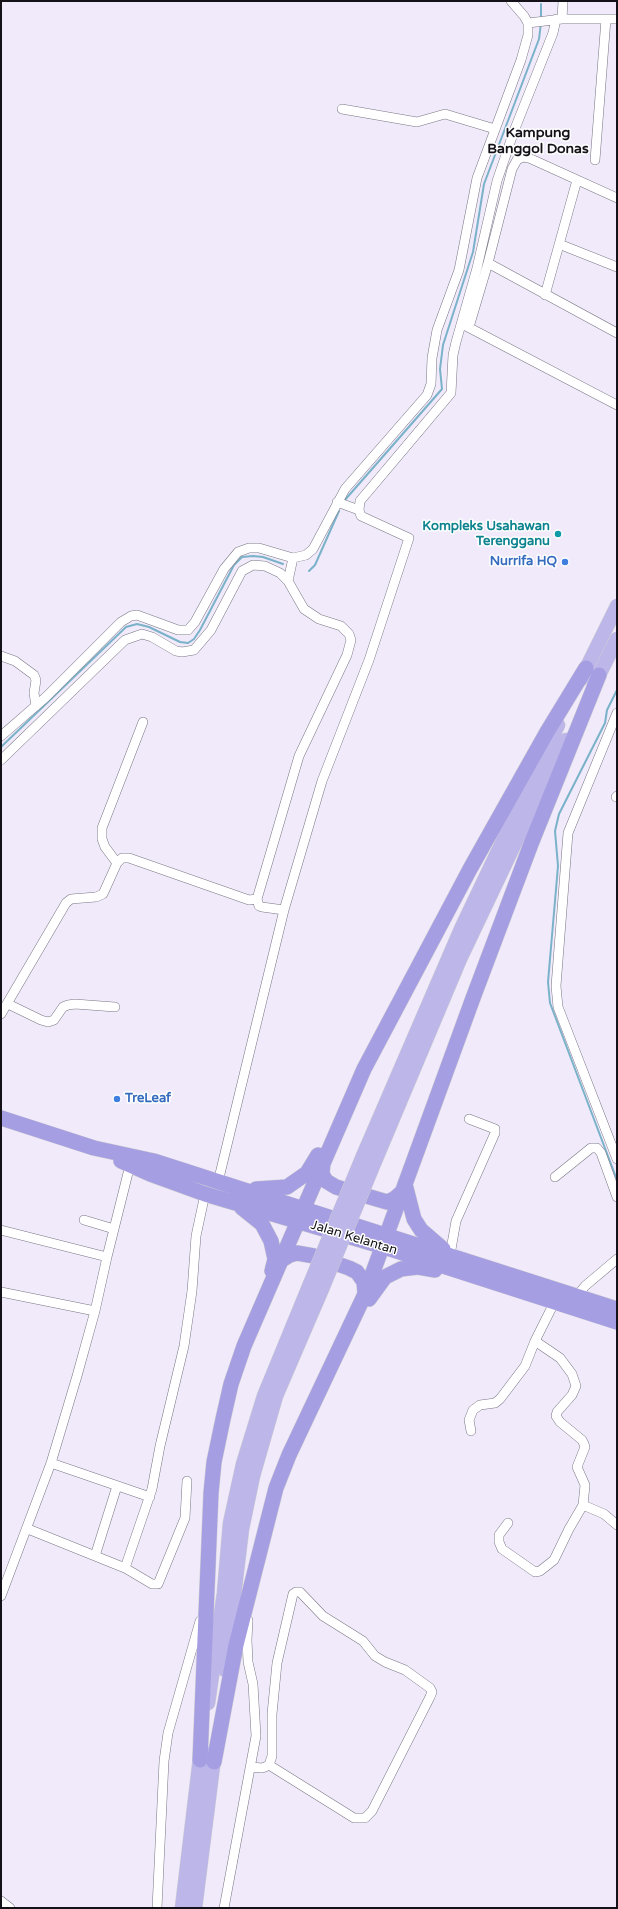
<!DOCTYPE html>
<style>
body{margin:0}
#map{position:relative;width:618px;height:1909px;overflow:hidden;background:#f0eafa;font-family:"Varela Round",sans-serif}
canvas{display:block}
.frame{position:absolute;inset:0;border:2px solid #141218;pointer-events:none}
</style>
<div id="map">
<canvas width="618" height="1909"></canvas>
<div class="frame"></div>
</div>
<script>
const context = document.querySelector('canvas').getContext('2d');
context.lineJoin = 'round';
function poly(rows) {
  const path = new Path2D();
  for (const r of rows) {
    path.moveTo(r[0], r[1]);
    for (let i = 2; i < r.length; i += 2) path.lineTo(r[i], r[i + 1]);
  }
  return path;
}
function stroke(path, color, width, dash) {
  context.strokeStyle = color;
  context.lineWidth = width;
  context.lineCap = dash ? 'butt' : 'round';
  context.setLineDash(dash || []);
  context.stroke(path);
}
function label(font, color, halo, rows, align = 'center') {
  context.font = font + ' "Varela Round",sans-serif';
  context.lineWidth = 3;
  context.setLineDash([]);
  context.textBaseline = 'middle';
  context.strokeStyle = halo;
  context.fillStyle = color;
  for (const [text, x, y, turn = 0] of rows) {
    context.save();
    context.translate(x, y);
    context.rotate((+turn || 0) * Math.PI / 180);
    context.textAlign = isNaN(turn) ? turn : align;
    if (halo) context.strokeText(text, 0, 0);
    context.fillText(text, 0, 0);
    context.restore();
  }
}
const stream = poly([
 [541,4,541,19],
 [344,501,442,389,440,369,443,345,473,252,484,184,539,39,541,23],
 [309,571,315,565,339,511],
 [617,690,607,710,605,723,559,814,555,831,558,866,548,982,550,1003,617,1180],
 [1,747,126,627,137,624,149,627,180,642,188,643,194,639,200,630,234,565,242,557,253,556,263,557,283,564]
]);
const minor = poly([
 [562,19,563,1],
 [528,23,562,19,617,19],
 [342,109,417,122,445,114,495,129],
 [595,160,606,19],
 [559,244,617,267],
 [488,263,617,333],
 [545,295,577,180],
 [464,325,617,405],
 [469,327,488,263,512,169,517,160,523,157,529,158,617,198],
 [337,502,359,510],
 [288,581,293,558],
 [1,656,15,661,34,675,36,680,34,693,36,706],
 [617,713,568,833,556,986,558,1007,617,1159],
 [1,736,46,697,121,622,131,616,137,615,178,630,188,630,195,622,224,569,238,552,249,548,259,548,293,558,306,555,313,549,345,489,427,395,431,384,432,358,437,330,459,270,477,178,521,60,528,35,528,23,524,16,511,1],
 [1,760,125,640,142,634,152,637,176,651,182,652,194,650,211,630,242,571,253,565,265,566,280,573,288,581,304,609,319,619,341,626,349,634,351,640,347,655,299,756,257,899,259,906,262,907,284,910],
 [616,797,617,796],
 [117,863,105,847,102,839,102,828,143,722],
 [8,1004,41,1020,48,1022,54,1020,63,1007,68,1005,75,1004,115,1007],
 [1,1014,66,903,71,899,96,897,103,894,117,863,122,858,129,858,249,900,257,899],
 [555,1177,591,1148,597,1148,601,1153,617,1197],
 [218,1182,284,910,322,781,369,660,409,538,361,516,359,510,360,501,451,393,453,355,456,342,477,268,497,181,514,131,553,33,556,19],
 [84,1220,114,1229],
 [1,1230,107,1257],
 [450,1255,456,1221,495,1133,495,1129,469,1119],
 [1,1292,95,1311],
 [577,1296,585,1286,617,1259],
 [554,1303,535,1341,560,1358,572,1374,576,1386,572,1395,557,1412,556,1416,560,1422,582,1440,584,1444,585,1447,577,1467,585,1485,583,1505,604,1514,617,1525],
 [471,1431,469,1420,473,1410,480,1405,495,1403,500,1399,525,1366,535,1341],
 [51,1463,150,1497],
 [508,1523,499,1535,499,1542,502,1549,535,1572,540,1571,554,1560,569,1529,583,1505],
 [28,1529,125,1568,152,1584,158,1584,185,1518,187,1481],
 [95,1556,117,1486],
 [125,1568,152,1489,160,1446,184,1346,192,1291,196,1236,205,1194],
 [1,1596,51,1463,77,1376,95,1311,107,1257,130,1165],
 [251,1767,262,1768,265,1767,269,1765,272,1756,272,1714,277,1663,293,1594,296,1592,300,1592,323,1616,363,1641,375,1656,385,1662,405,1670,430,1688,432,1692,430,1697,372,1811,365,1818,354,1818,269,1765],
 [1,1901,10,1908],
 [157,1908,164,1761,168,1733,200,1621],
 [224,1908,256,1736,253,1684,248,1662,247,1640,248,1620]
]);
const primary = poly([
 [581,679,617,606],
 [594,685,617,639],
 [363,1156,461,929,558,725],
 [375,1161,460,959,518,837,566,740],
 [225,1670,242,1529,253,1476,276,1396,322,1289],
 [208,1703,224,1593,230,1523,243,1464,264,1396,310,1284],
 [182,1908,201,1750],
 [195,1908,215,1750]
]);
const trunk = poly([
 [1,1118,94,1148,154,1161,241,1189,617,1309],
 [121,1161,150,1174,205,1194,381,1246,617,1322],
 [323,1163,322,1174,326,1181,336,1187,387,1202,394,1199,401,1193],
 [405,1184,414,1219,421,1230,443,1249],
 [256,1189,287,1187,307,1173,318,1155],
 [242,1208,262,1224,271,1241,275,1259,272,1271],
 [282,1260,290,1255,297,1253,314,1256,349,1268,357,1272,364,1282,365,1294],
 [369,1299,385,1277,401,1269,418,1267,435,1270],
 [200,1760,211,1493,214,1462,223,1419,231,1384,244,1346,364,1069,470,869,547,732,586,668],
 [214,1762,236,1645,276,1488,289,1455,365,1294,473,998,531,844,599,675]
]);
const primaryBridge = poly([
 [310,1284,363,1156],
 [322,1289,375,1161]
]);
const markers = [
 [558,534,4,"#0f9aa8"],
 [565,562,4,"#3f7fe0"],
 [117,1099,4,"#3f7fe0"]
];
const cultureNames = [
 ["Kompleks Usahawan",550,527],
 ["Terengganu",550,542]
];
const shopNames = [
 ["Nurrifa HQ",557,562],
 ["TreLeaf",125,1099,"left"]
];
const streetNames = [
 ["Jalan Kelantan",354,1238,17]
];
const neighbourhoodNames = [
 ["Kampung",538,133],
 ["Banggol Donas",538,149]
];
stroke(stream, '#7ab2c9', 2);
stroke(minor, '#7a7684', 10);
stroke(primary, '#d0d0d1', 15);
stroke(trunk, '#d0d0d1', 16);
stroke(minor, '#fff', 9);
stroke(primary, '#bcb6e9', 14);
stroke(trunk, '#a69ee2', 15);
stroke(primaryBridge, '#d0d0d1', 15, []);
stroke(primaryBridge, '#bcb6e9', 14);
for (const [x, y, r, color] of markers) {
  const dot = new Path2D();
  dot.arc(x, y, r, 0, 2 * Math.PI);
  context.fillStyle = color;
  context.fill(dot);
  stroke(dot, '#fff', 1.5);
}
label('bold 13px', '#0d838f', '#fff', cultureNames, 'right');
label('bold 13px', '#366cbe', '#fff', shopNames, 'right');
label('13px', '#141218', '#fff', streetNames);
label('bold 14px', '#141218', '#fff', neighbourhoodNames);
</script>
